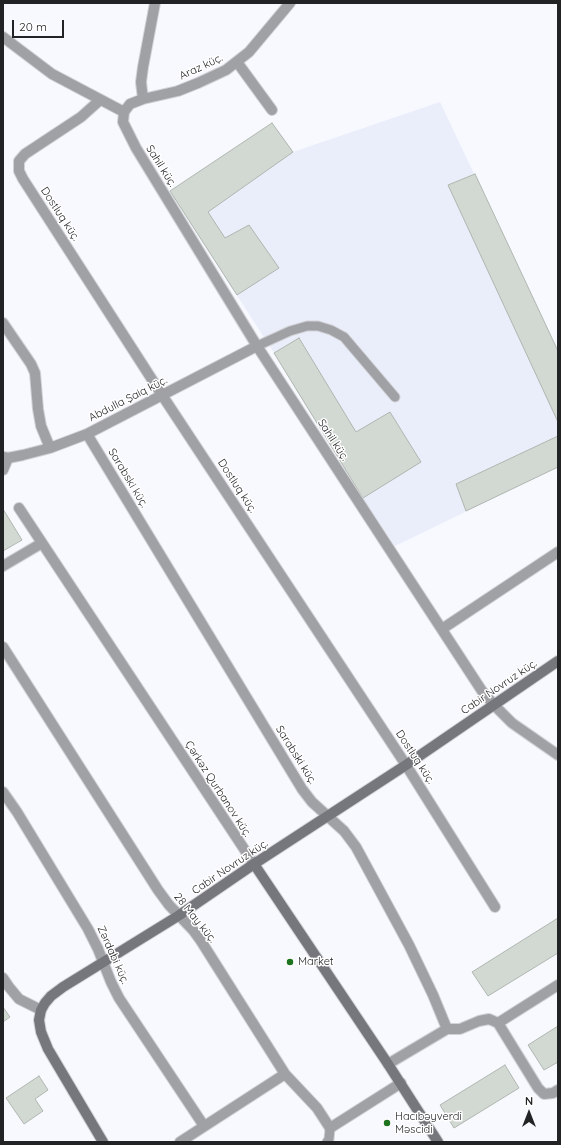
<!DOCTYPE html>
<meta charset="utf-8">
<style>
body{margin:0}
#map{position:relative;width:561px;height:1145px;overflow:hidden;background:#f7f9fe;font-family:Quicksand,sans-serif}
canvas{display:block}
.frame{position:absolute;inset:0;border:4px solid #222325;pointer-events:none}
.north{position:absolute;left:509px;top:1093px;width:40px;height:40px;-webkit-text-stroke:3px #fff;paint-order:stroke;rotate:0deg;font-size:11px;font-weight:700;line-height:16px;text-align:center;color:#222325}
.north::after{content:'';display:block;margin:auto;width:14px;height:18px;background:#222325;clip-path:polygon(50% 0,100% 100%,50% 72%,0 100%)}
.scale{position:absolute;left:12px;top:20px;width:52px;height:18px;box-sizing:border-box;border:2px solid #222325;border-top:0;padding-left:5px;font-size:12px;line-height:14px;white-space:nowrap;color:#222325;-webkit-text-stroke:3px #fff;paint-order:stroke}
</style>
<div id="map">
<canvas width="561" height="1145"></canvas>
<div class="frame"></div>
<div class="north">N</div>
<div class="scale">20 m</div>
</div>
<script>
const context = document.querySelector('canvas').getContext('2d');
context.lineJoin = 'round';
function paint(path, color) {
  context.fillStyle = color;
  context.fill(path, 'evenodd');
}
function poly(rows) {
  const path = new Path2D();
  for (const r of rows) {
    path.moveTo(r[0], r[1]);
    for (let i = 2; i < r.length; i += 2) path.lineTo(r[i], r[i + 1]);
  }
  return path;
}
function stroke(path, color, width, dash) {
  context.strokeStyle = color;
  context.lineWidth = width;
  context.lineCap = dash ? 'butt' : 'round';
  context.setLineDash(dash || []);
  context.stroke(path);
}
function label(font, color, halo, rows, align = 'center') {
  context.font = font + ' Quicksand,sans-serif';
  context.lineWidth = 3;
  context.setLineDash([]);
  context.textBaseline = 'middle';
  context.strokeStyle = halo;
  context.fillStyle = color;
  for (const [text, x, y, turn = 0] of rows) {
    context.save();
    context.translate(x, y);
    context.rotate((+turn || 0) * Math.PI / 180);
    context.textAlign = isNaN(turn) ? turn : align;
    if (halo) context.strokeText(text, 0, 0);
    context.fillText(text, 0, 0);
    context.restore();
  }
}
const built = poly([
 [440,102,558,351,558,467,395,546,363,498,274,353,170,191,272,123,293,152]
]);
const building = poly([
 [272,123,293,152,208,212,225,238,249,225,279,268,237,295,170,191,272,123],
 [475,174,558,351,558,422,448,185,475,174],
 [299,338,356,432,390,412,421,462,363,498,274,353,299,338],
 [558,436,558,467,466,511,456,484,558,436],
 [3,509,22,540,3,551,3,509],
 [558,918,558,953,488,996,472,972,558,918],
 [3,1007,10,1017,3,1022,3,1007],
 [558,1026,558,1062,544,1070,528,1045,558,1026],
 [505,1065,519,1088,454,1128,440,1105,505,1065],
 [39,1076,48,1090,35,1099,43,1111,24,1124,6,1098,39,1076]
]);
const lane = poly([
 [257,346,290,331,307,326,318,326,331,330,344,337,395,397],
 [327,1142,329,1139,330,1128]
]);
const street = poly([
 [3,37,52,74,124,112],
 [237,62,272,110],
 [143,99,141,82,143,67,155,3],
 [100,100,81,117,25,154,19,161,19,171,23,179,162,395,406,765,495,907],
 [124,112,123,122,136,148,257,346,482,691,494,705,512,723,558,755],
 [124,112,130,104,143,99,178,91,198,83,226,70,249,52,290,3],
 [3,323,31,364,35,373,38,409,41,426,50,448],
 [87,434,302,789,312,802,344,831,356,847,409,945,433,995,447,1029,388,1064],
 [3,457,8,458,23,455,50,448,87,434,257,346],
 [3,470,8,458],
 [19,508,254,864],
 [3,566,42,543],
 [442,629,558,552],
 [3,647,158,890,169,905,193,930,201,941,285,1074,317,1108,330,1128,401,1083],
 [3,792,17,812,88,929,98,949,111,982,119,998,204,1126],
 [3,978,9,987,19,999,41,1010],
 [498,1023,538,1088,544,1094,553,1093,558,1090],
 [447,1029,460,1029,479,1021,489,1019,498,1023,558,985],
 [180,1142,285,1074]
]);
const secondary = poly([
 [254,864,388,1064,438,1142],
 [103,1142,48,1049,41,1032,39,1020,41,1010,45,1003,51,996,63,987,178,916,254,864,406,765,558,661]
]);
const markers = [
 [290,962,4,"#1e731f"],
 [387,1123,4,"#1e731f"]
];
const streetNames = [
 ["Araz küç.",201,67,-25],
 ["Sahil küç.",161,166,58],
 ["Dostluq küç.",60,214,57],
 ["Abdulla Şaiq küç.",128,399,-27],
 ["Sahil küç.",333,440,57],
 ["Sarabski küç.",128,478,59],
 ["Dostluq küç.",237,486,57],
 ["Cabir Novruz küç.",499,687,-34],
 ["Sarabski küç.",296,755,58],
 ["Dostluq küç.",415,757,57],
 ["Çərkəz Qurbanov küç.",218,789,57],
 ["Cabir Novruz küç.",230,867,-34],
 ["28 May küç.",195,918,51],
 ["Zərdabi küç.",113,955,66]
];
const poiNames = [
 ["Market",298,962],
 ["Hacıbəyverdi",395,1117],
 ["Məscidi",395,1130]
];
paint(built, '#eaeefa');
paint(building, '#d2d8d2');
stroke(building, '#b0b6b0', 1);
stroke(lane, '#d1d2d7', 11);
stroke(street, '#d1d2d7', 12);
stroke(secondary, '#d1d2d7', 12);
stroke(lane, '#a0a1a5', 9);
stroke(street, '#a0a1a5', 10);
stroke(secondary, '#76777c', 10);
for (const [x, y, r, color] of markers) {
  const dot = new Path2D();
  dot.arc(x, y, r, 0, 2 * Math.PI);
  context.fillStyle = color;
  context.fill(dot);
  stroke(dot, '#fff', 1.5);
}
label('11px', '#222325', '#fff', streetNames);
label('11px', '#222325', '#fff', poiNames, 'left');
</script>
